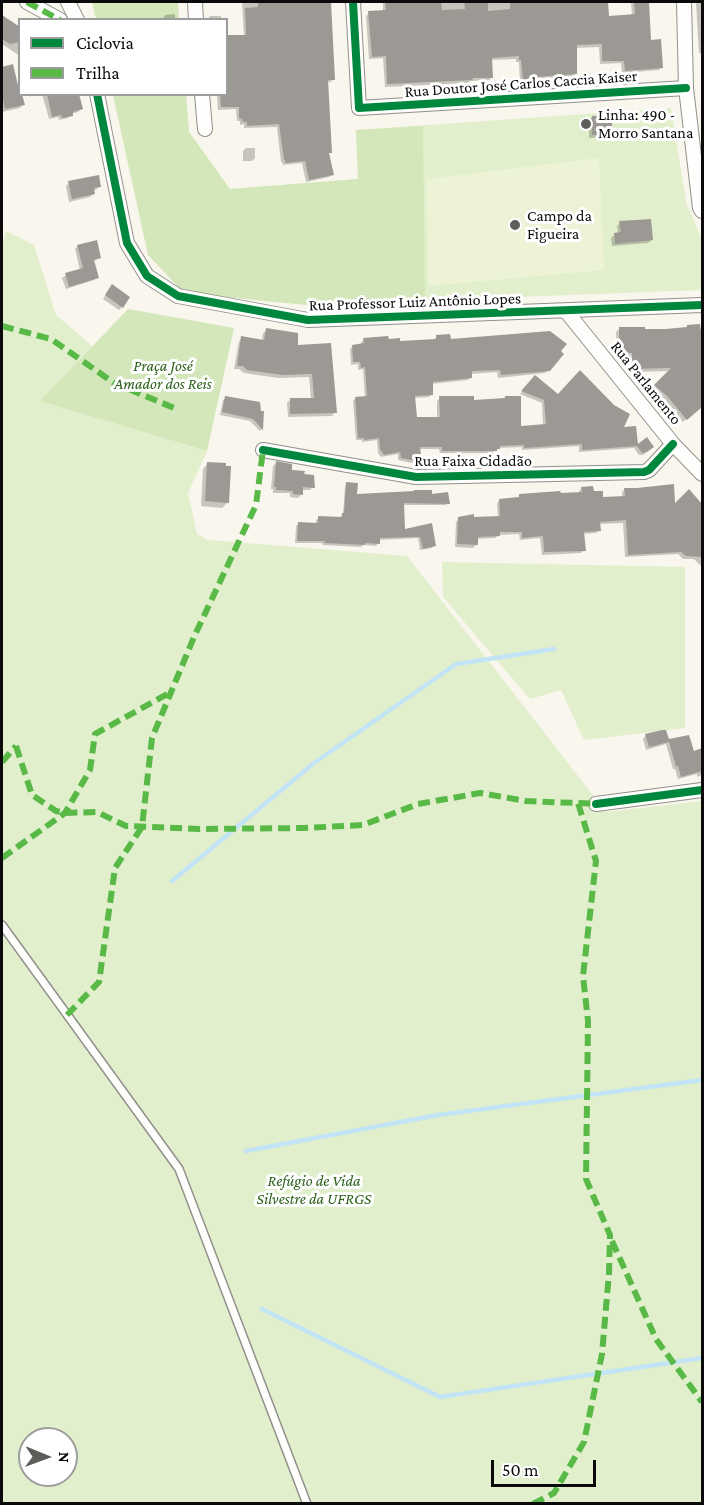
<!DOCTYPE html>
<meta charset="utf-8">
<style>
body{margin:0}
#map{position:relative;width:704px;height:1505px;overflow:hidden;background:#f9f6ed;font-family:"Crimson Pro",serif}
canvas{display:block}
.frame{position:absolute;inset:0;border:3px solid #0a0a0a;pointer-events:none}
.legend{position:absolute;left:18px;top:18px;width:210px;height:78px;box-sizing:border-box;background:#fff;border:2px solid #9d9d9d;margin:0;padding:8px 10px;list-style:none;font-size:18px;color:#0a0a0a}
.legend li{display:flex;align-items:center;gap:12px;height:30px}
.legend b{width:30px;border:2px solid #9d9d9d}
.north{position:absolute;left:18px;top:1427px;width:60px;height:60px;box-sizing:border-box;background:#fff;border:2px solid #9d9d9d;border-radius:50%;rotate:91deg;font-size:16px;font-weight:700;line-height:24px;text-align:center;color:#0a0a0a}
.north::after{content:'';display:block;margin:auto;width:21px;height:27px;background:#5e5d59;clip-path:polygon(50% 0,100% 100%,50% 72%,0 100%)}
.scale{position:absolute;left:491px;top:1460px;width:105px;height:27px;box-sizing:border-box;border:3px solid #0a0a0a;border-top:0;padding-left:8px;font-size:18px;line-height:21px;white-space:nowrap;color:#0a0a0a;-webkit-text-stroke:4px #fff;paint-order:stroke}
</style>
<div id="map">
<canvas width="704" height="1505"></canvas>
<div class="frame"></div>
<ul class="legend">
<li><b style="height:8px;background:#00873e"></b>Ciclovia</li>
<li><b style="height:8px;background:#58b947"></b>Trilha</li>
</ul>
<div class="north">N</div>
<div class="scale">50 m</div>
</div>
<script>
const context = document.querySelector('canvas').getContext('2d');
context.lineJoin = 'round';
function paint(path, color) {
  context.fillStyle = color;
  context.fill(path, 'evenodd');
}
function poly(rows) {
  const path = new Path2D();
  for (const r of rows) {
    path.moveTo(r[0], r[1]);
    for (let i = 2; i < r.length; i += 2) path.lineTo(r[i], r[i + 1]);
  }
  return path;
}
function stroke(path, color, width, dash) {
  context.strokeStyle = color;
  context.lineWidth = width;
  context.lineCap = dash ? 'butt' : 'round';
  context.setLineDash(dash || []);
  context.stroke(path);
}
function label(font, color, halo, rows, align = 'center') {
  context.font = font + ' "Crimson Pro",serif';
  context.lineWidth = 6;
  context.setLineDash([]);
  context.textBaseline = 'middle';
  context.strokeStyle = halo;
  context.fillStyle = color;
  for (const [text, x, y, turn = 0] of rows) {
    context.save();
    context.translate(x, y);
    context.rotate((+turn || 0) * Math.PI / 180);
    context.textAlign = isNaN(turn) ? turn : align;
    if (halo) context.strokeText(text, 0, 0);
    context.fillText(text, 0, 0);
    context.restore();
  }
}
const green = poly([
 [113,95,186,95,189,132,230,189,358,179,356,130,671,108,686,202,702,239,702,290,306,305],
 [6,231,34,245,56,315,92,346,41,401,207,451,188,493,197,534,208,540,407,556,606,812,702,801,702,1503,2,1504,2,249],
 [30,1439,66,1439,66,1475,30,1475],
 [442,562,685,567,685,728,584,740,561,690,530,699,443,597]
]);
const forest = poly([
 [92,2,178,2,179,19,96,19],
 [113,95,186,95,189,132,230,189,358,179,356,130,423,126,425,300,306,305,184,293,148,255],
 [128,309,234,328,207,451,40,401]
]);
const pitch = poly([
 [599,158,604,270,428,286,427,179]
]);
const shadow = poly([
 [242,2,330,2,333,80,330,82,326,83,330,152,328,154,332,174,329,177,306,182,302,163,283,165,282,162,281,162,277,127,244,128,244,124,240,125,240,121,237,121,236,109,218,110,217,94,226,94,244,36],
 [384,2,607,2,608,17,632,16,631,2,646,2,649,41,662,67,659,70,622,73,621,63,600,64,599,47,575,48,576,73,573,76,535,79,531,83,520,84,519,62,516,62,516,59,491,60,492,77,489,80,470,81,468,83,385,87,383,58,369,59,366,16,369,13,383,12,383,3],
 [696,2,702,2,702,53,699,53],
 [175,14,175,20,162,20,165,15],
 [210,16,221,16,221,20,207,20],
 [2,17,16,26,20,27,20,56,2,44],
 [12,66,23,104,20,108,2,112,2,68],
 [42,94,76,94,81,109,78,112,71,114,68,118,59,120,58,117,49,119],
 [592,117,610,134,607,137,589,138,589,120],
 [246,148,255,148,255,158,252,161,243,161,243,151],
 [69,183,99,186,96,190,93,190,94,194,90,197,69,202,66,186],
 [620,223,652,240,648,243,612,246,611,238,615,234,618,234,617,226],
 [78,246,100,257,93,262,98,277,94,280,66,289,62,278,66,275,80,270,75,249],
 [109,289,122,307,119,310,103,299],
 [619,329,644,330,702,329,702,352,701,352,702,410,700,407,683,422,664,399,653,388,671,371,630,372,629,355,617,355,616,332],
 [267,330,296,347,335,412,332,416,288,417,287,403,290,400,311,399,309,377,278,378,244,373,239,369,234,369,239,341,242,338,262,341,263,333],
 [437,337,549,370,545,373,498,378,497,372,471,374,471,377,468,380,431,384,432,394,429,397,414,398,415,419,437,418,437,401,440,398,472,401,503,400,505,397,520,427,543,426,542,403,520,394,535,377,558,396,622,428,635,428,636,446,646,439,649,450,643,455,639,455,634,448,579,452,579,446,522,450,522,447,498,448,492,453,440,453,439,449,419,449,419,454,415,457,415,460,412,463,398,460,398,454,381,457,378,453,377,440,362,442,362,440,356,440,353,401,356,398,365,398,363,369,358,370,358,364,351,365,350,349,353,346,361,345,361,342,364,340,387,340,399,343,433,340],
 [226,398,259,413,263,412,262,429,260,431,250,421,220,415,223,400],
 [208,463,225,467,227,503,222,508,201,506,203,469],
 [276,463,291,471,313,487,310,490,302,490,301,495,298,498,290,497,290,493,273,493,273,489,271,489,273,466],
 [347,484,355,496,430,495,448,503,446,505,402,505,404,530,431,525,434,545,432,548,420,550,418,538,378,540,378,543,376,546,363,545,361,547,323,545,322,543,295,543,296,526,298,524,316,524,316,520,319,518,340,517,343,514,345,487],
 [582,488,602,499,622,497,622,492,625,489,673,506,695,501,702,508,702,565,700,565,694,559,683,559,678,554,625,557,623,523,599,524,599,530,596,533,583,534,584,550,581,553,542,555,540,538,520,540,519,534,499,535,495,538,477,539,476,545,473,548,455,547,456,522,459,519,498,518,497,503,500,500,516,499,520,496,579,494,579,491],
 [646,735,668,741,693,752,702,750,702,775,697,777,697,774,678,779,675,769,673,769,666,744,646,750,643,739]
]);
const stream = poly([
 [172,881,314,763,456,664,554,649],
 [246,1151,438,1115,702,1080],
 [262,1309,440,1397,702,1358]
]);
const building = poly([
 [258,2,331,2,335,80,328,80,332,153,329,153,334,175,309,180,305,161,285,163,285,160,284,160,279,124,247,126,247,122,243,122,242,119,239,118,239,107,221,107,220,94,226,94,226,35,246,35,245,8,258,7],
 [385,2,441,2,442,10,465,9,464,2,488,2,488,11,510,9,510,2,557,2,558,3,608,2,609,16,635,14,634,2,649,2,651,40,661,39,663,68,625,71,624,61,602,61,602,44,577,45,577,74,535,77,536,80,523,81,521,60,519,60,519,56,492,58,493,78,472,78,473,80,387,84,386,56,372,57,368,11,386,10],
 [2,15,20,27,20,42,10,44,2,39],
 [13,64,20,94,22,94,25,105,5,109,2,94,2,67],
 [47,94,79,94,83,109,73,112,73,116,62,118,61,115,52,117],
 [612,115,612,135,592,135,592,116],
 [99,175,101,187,94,188,95,194,72,199,68,181],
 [651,219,653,240,615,244,614,233,621,232,619,221],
 [97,240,101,258,94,260,99,278,69,287,65,273,83,268,77,245],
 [112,284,130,297,123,308,105,295],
 [700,324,702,341,702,407,687,420,667,396,654,385,671,368,632,369,632,353,619,353,619,327,645,327,645,329,666,329,687,327,687,325],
 [266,328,298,333,298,345,331,343,337,413,290,414,290,398,314,398,312,374,282,375,247,370,243,366,237,366,241,336,264,340],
 [550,331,567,344,561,351,564,354,550,371,501,375,500,370,472,371,472,378,433,382,433,395,415,396,417,417,440,417,439,396,474,396,474,400,505,398,505,396,521,396,521,426,546,424,544,400,521,391,535,375,558,394,580,370,614,405,630,414,624,427,636,426,638,444,647,437,654,447,647,452,642,453,637,446,582,450,582,444,524,448,524,445,500,446,500,449,497,449,497,451,442,451,442,447,420,447,421,455,417,454,416,461,401,458,400,452,384,455,380,449,379,438,364,440,364,438,358,438,355,397,367,396,365,367,361,368,360,362,353,362,352,345,364,343,363,338,388,336,389,339,400,338,400,341,436,339,436,335,450,334,451,339],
 [225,396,260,402,261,411,264,411,263,430,253,419,222,412],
 [276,461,292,464,292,470,305,471,304,474,314,475,315,488,303,487,303,495,293,494,293,491,276,490,276,487,274,487],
 [207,462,226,463,226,466,231,466,229,503,205,501],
 [346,482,358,483,357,494,414,491,414,490,432,490,432,494,448,492,450,504,404,503,405,529,432,523,436,546,423,549,420,537,380,538,380,544,365,543,365,545,325,543,324,541,297,541,298,522,318,523,318,516,342,517,342,513,344,513],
 [674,484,675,503,689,489,702,504,702,557,686,556,681,552,628,555,626,520,600,522,601,531,584,532,586,551,544,552,543,536,522,538,522,532,500,532,500,536,478,537,478,545,457,544,458,517,474,514,474,517,500,516,499,499,519,497,519,494,560,491,561,493,582,492,581,487,593,486,594,491,603,491,603,497,625,496,624,488,637,488],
 [662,730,666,730,669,739,689,735,694,751,702,748,702,771,681,777,678,766,676,767,675,763,669,742,649,747,645,734]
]);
const service = poly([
 [2,925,179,1169,307,1504]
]);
const minor = poly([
 [27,2,60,20],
 [68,2,77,20],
 [195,2,196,20],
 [353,2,359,108,686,88],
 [684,2,686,88,700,208,702,211],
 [97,94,127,243,147,276,178,296,308,320,702,305],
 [202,94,205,129],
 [566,311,673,444,702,474],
 [263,450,416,477,644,472,649,470,673,444],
 [596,804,702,790]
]);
const quiet = poly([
 [27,2,60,20],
 [2,326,51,339,114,383,179,410],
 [16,746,32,795,56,811,65,813,97,812,126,826,199,829,304,828,363,825,418,804,480,793,526,801,601,804],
 [2,762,16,746],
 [2,858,65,813,90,770,95,734,171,692],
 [67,1015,99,982,115,868,142,827,152,738,194,637,256,505,263,450],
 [612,1241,656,1339,702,1402],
 [533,1504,554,1493,584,1442,602,1354,609,1273,610,1235,586,1179,588,1021,583,976,596,861,578,803]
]);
const cycleway = poly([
 [353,2,359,108,686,88],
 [97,94,127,243,147,276,178,296,308,320,702,305],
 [263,450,416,477,644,472,649,470,673,444],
 [596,804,702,790]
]);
const markers = [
 [586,124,6,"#5e5d59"],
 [515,225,6,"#5e5d59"]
];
const streetNames = [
 ["Rua Doutor José Carlos Caccia Kaiser",521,84,-4],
 ["Rua Professor Luiz Antônio Lopes",415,302,-2],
 ["Rua Parlamento",646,383,51],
 ["Rua Faixa Cidadão",473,461]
];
const poiNames = [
 ["Linha: 490 -",598,115],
 ["Morro Santana",598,133],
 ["Campo da",527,216],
 ["Figueira",527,234]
];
const parkNames = [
 ["Praça José",163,366],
 ["Amador dos Reis",163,384],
 ["Refúgio de Vida",314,1181],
 ["Silvestre da UFRGS",314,1199]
];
paint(green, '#e2efcc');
paint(forest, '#d3e7ba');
paint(pitch, '#ecf3d6');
paint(shadow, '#0003');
stroke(stream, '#c2e4f4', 4.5);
paint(building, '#9c9893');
stroke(service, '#92908c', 10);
stroke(minor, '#92908c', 16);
stroke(service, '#fefefc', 7);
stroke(minor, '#fefefc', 14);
stroke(quiet, '#58b947', 6, [12, 6]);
stroke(cycleway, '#00873e', 8);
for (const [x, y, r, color] of markers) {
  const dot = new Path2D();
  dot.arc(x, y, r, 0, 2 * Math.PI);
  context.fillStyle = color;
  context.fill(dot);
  stroke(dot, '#fff', 2);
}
label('16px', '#0a0a0a', '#fff', streetNames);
label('16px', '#0a0a0a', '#fff', poiNames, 'left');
label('italic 16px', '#2c611b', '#fff', parkNames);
</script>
